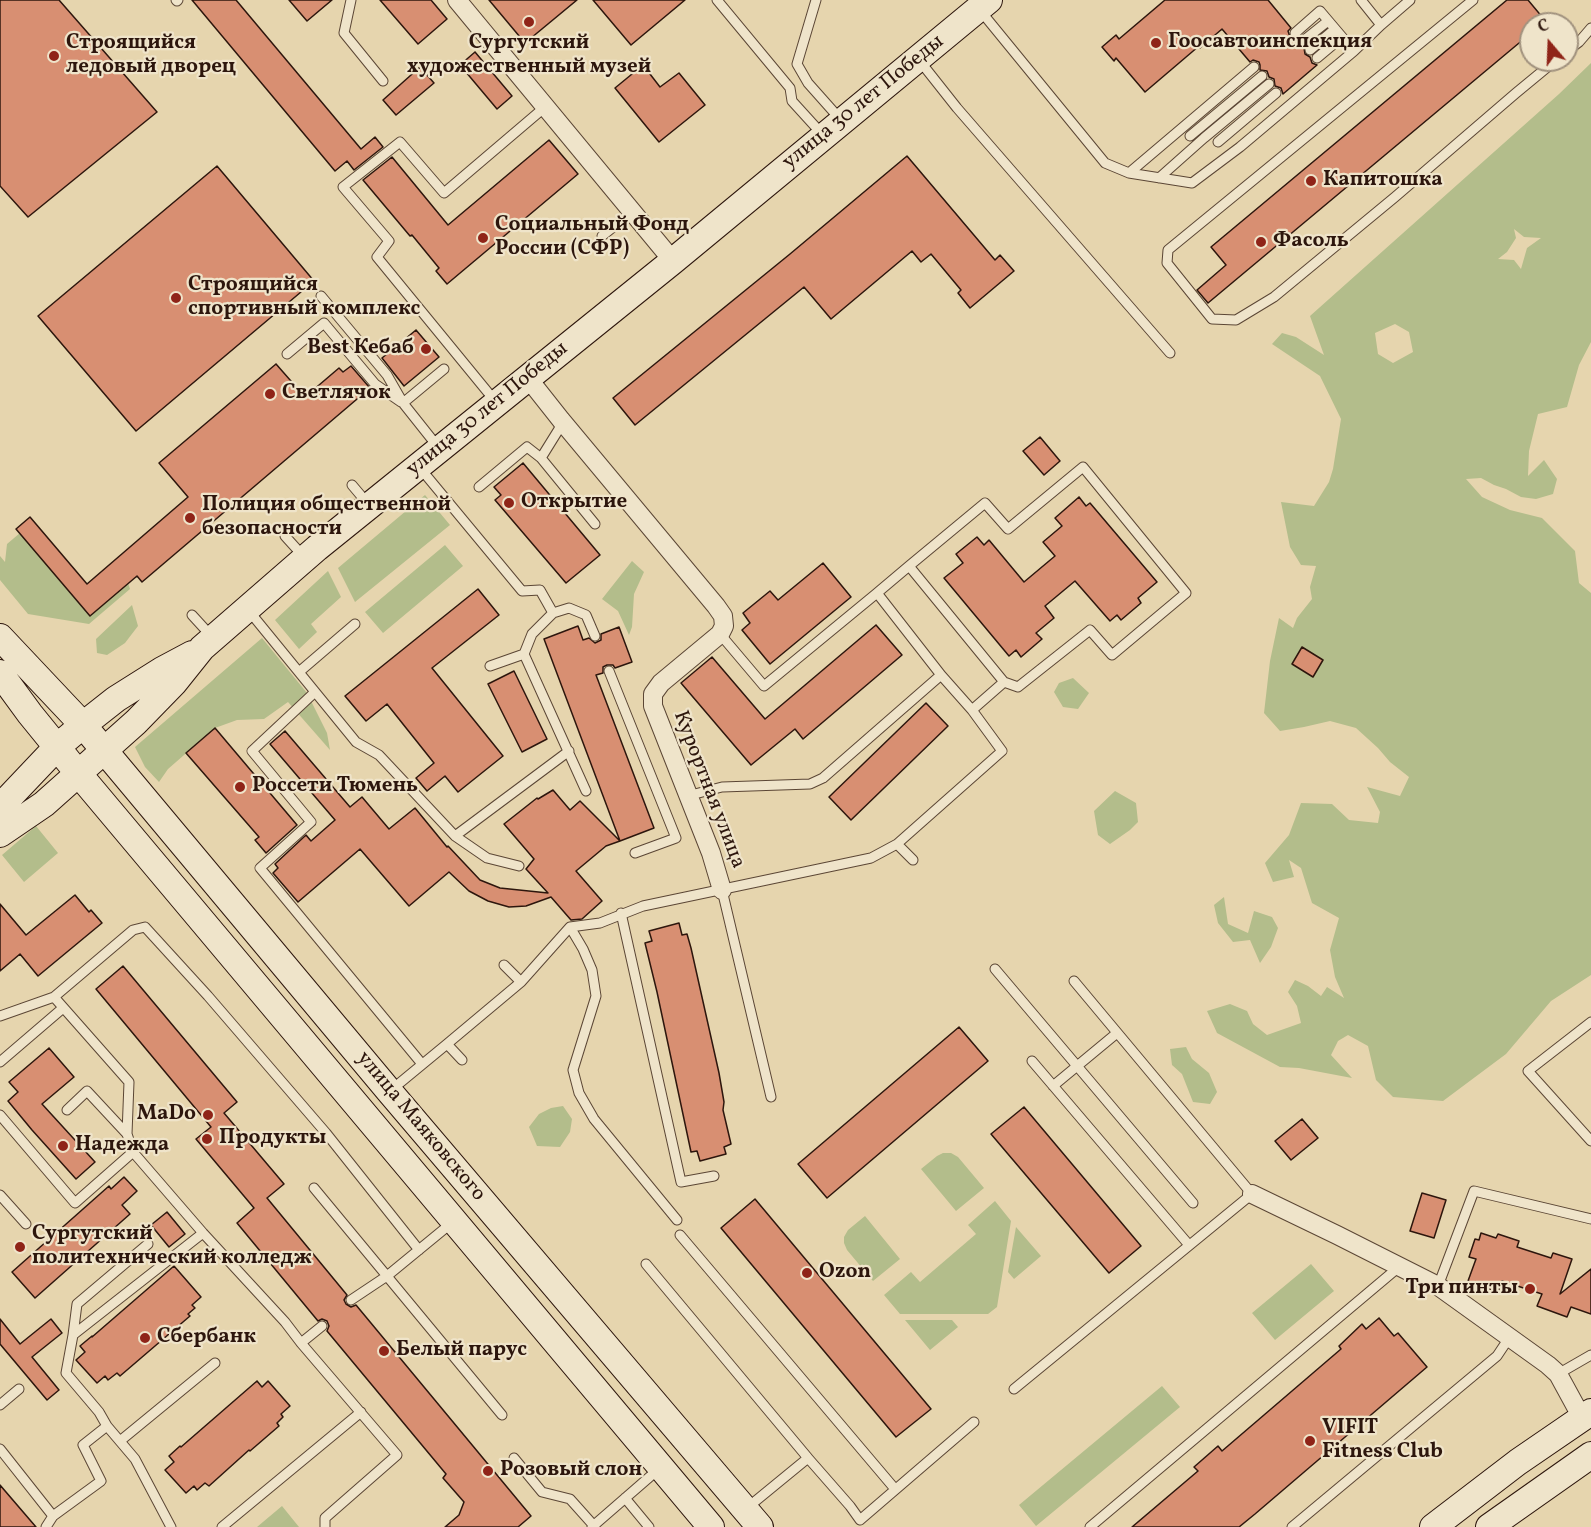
<!DOCTYPE html>
<meta charset="utf-8">
<style>
body{margin:0}
#map{position:relative;width:1591px;height:1527px;overflow:hidden;background:#e6d5ae;font-family:Vollkorn,serif}
canvas{display:block}
.north{position:absolute;left:1519px;top:12px;width:60px;height:60px;box-sizing:border-box;background:#efe4ca;border:2px solid #a1927e;border-radius:50%;rotate:341deg;font-size:16px;font-weight:700;line-height:24px;text-align:center;color:#2d160d}
.north::after{content:'';display:block;margin:auto;width:21px;height:27px;background:#8f2418;clip-path:polygon(50% 0,100% 100%,50% 72%,0 100%)}
</style>
<div id="map">
<canvas width="1591" height="1527"></canvas>
<div class="north">С</div>
</div>
<script>
const context = document.querySelector('canvas').getContext('2d');
context.lineJoin = 'round';
function paint(path, color) {
  context.fillStyle = color;
  context.fill(path, 'evenodd');
}
function poly(rows) {
  const path = new Path2D();
  for (const r of rows) {
    path.moveTo(r[0], r[1]);
    for (let i = 2; i < r.length; i += 2) path.lineTo(r[i], r[i + 1]);
  }
  return path;
}
function stroke(path, color, width, dash) {
  context.strokeStyle = color;
  context.lineWidth = width;
  context.lineCap = dash ? 'butt' : 'round';
  context.setLineDash(dash || []);
  context.stroke(path);
}
function label(font, color, halo, rows, align = 'center') {
  context.font = font + ' Vollkorn,serif';
  context.lineWidth = 4.5;
  context.setLineDash([]);
  context.textBaseline = 'middle';
  context.strokeStyle = halo;
  context.fillStyle = color;
  for (const [text, x, y, turn = 0] of rows) {
    context.save();
    context.translate(x, y);
    context.rotate((+turn || 0) * Math.PI / 180);
    context.textAlign = isNaN(turn) ? turn : align;
    if (halo) context.strokeText(text, 0, 0);
    context.fillText(text, 0, 0);
    context.restore();
  }
}
const green = poly([
 [1591,63,1591,342,1579,365,1567,407,1538,414,1529,451,1528,476,1544,460,1557,479,1553,494,1536,499,1521,497,1506,489,1494,485,1481,478,1466,479,1482,497,1510,510,1542,518,1575,551,1579,583,1591,593,1591,975,1551,1001,1506,1054,1443,1101,1393,1097,1376,1080,1368,1046,1348,1035,1338,1041,1331,1055,1352,1078,1299,1068,1280,1067,1217,1033,1207,1011,1230,1004,1247,1011,1253,1024,1267,1035,1301,1023,1297,1006,1288,992,1295,980,1308,986,1321,996,1327,987,1344,998,1335,977,1330,950,1339,918,1312,903,1301,868,1289,860,1294,877,1273,882,1265,863,1289,835,1301,803,1332,804,1349,820,1378,823,1380,812,1367,787,1400,796,1409,777,1390,762,1378,748,1356,728,1330,721,1304,727,1280,731,1264,713,1270,661,1279,618,1293,628,1297,618,1312,599,1310,587,1316,566,1301,565,1290,547,1281,502,1314,506,1329,482,1333,469,1341,419,1320,376,1272,344,1282,333,1296,337,1324,355,1310,316,1559,94],
 [1514,229,1524,237,1541,238,1527,248,1521,269,1514,260,1498,259,1507,252,1516,238],
 [1395,324,1409,332,1413,352,1393,363,1378,354,1375,333],
 [425,495,450,525,355,602,338,568],
 [20,533,90,615,128,583,130,589,89,624,28,614,0,580,0,556,5,562,7,544],
 [445,545,463,566,383,633,365,612],
 [632,561,644,572,634,594,632,627,629,635,618,611,602,599],
 [328,571,341,597,311,624,317,632,299,649,275,620],
 [132,605,138,626,125,643,107,655,97,653,96,639],
 [262,638,307,693,327,733,330,750,288,702,264,719,237,720,215,728,168,769,159,782,145,767,135,747],
 [1073,678,1089,693,1078,709,1063,707,1054,692,1059,683],
 [1115,791,1136,803,1138,822,1130,830,1110,844,1098,835,1094,811],
 [36,826,58,853,24,882,2,855],
 [1224,897,1228,924,1248,933,1254,911,1272,917,1278,928,1271,947,1260,963,1250,940,1233,942,1218,923,1214,905],
 [1186,1047,1192,1059,1209,1073,1217,1092,1210,1104,1193,1102,1182,1074,1172,1065,1170,1049],
 [563,1106,572,1119,570,1132,560,1147,537,1146,529,1127,539,1114,551,1108],
 [943,1153,951,1153,958,1157,984,1188,956,1211,921,1169,937,1156],
 [995,1201,1011,1221,997,1307,988,1314,900,1314,884,1295,911,1272,920,1282,976,1234,968,1225],
 [865,1216,900,1259,873,1281,847,1250,844,1243,844,1237,848,1230],
 [1016,1227,1041,1256,1014,1279,1008,1272],
 [1311,1264,1334,1291,1275,1340,1252,1313],
 [905,1320,952,1320,958,1327,930,1350],
 [1162,1386,1180,1407,1036,1526,1019,1505],
 [282,1506,299,1527,257,1527]
]);
const building = poly([
 [0,0,59,0,157,112,28,217,0,186,0,0],
 [192,0,236,0,361,149,375,137,383,147,354,170,347,161,335,171,192,0],
 [289,0,332,0,307,21,289,0],
 [380,0,431,0,447,19,418,44,380,0],
 [489,0,577,0,525,43,489,0],
 [593,0,685,0,631,45,593,0],
 [1165,0,1268,0,1291,28,1288,31,1290,37,1297,39,1298,46,1304,48,1305,54,1310,57,1312,63,1317,65,1283,94,1281,88,1275,86,1274,79,1269,77,1267,71,1260,70,1260,65,1259,62,1253,60,1250,62,1222,29,1200,48,1199,46,1145,92,1116,58,1114,61,1102,47,1116,35,1119,39,1165,0],
 [1507,0,1528,0,1548,24,1531,24,1531,33,1208,303,1197,290,1226,265,1211,247,1507,0],
 [475,52,512,96,497,109,460,65,475,52],
 [643,65,660,87,679,73,705,105,659,142,615,88,643,65],
 [420,67,434,83,396,115,383,100,420,67],
 [549,140,578,174,447,284,436,271,439,268,412,235,410,236,363,180,392,157,448,225,549,140],
 [907,156,995,260,1000,255,1014,271,970,308,958,293,961,290,931,254,921,262,912,251,831,319,804,287,635,425,613,398,790,254,907,156],
 [217,166,314,281,136,431,38,316,217,166],
 [416,330,439,357,404,386,382,358,416,330],
 [276,364,305,397,339,368,343,372,351,366,370,388,142,582,137,576,90,616,16,529,30,517,87,584,188,497,159,463,276,364],
 [1040,437,1060,461,1044,475,1023,451,1040,437],
 [523,463,600,555,566,583,495,500,501,495,494,487,523,463],
 [1079,497,1086,506,1090,503,1157,582,1138,598,1141,603,1121,620,1117,615,1110,621,1075,581,1045,606,1054,618,1036,633,1042,639,1021,657,1016,650,1009,656,944,578,963,563,956,554,977,537,984,545,989,540,1024,582,1055,556,1043,542,1062,526,1055,518,1079,497],
 [823,563,851,597,770,664,742,630,750,623,743,613,770,591,778,600,823,563],
 [478,589,499,615,432,668,503,756,458,792,445,776,427,791,416,778,434,763,387,704,366,721,345,696,478,589],
 [876,625,902,655,803,739,795,729,751,765,681,683,712,657,765,719,876,625],
 [578,626,583,640,589,638,595,643,601,640,601,634,619,627,632,662,615,668,613,665,607,665,603,667,603,673,596,675,654,828,620,841,544,639,578,626],
 [1302,647,1323,660,1313,677,1292,664,1302,647],
 [514,671,547,739,522,752,488,684,514,671],
 [926,703,948,726,851,820,829,797,926,703],
 [215,728,297,825,266,853,255,840,259,837,186,753,215,728],
 [285,731,350,807,362,797,389,829,415,808,447,847,448,846,480,880,500,888,548,893,526,869,534,859,504,824,537,798,538,799,553,790,570,810,580,801,620,841,606,846,576,871,602,901,582,919,571,920,551,897,526,906,509,907,488,901,469,891,449,872,409,906,360,849,298,902,273,873,278,868,275,864,306,835,311,841,335,820,270,744,285,731],
 [75,895,89,912,91,910,102,923,38,976,20,954,0,971,0,904,26,935,75,895],
 [679,923,682,935,687,934,691,948,719,1073,724,1102,723,1110,731,1144,724,1147,726,1154,700,1161,697,1151,691,1152,657,992,645,943,652,941,649,931,679,923],
 [123,966,237,1102,224,1113,284,1184,267,1198,347,1295,344,1300,346,1304,351,1307,356,1305,531,1516,518,1527,445,1527,459,1515,464,1502,443,1478,446,1474,327,1331,329,1326,327,1321,322,1319,318,1321,237,1223,254,1208,196,1139,211,1127,96,989,123,966],
 [959,1027,988,1061,827,1198,798,1164,959,1027],
 [49,1048,74,1077,42,1104,95,1162,76,1179,32,1130,8,1101,18,1092,9,1082,49,1048],
 [1024,1107,1141,1246,1109,1273,991,1134,1024,1107],
 [1302,1119,1318,1138,1291,1160,1275,1141,1302,1119],
 [124,1177,137,1191,122,1205,130,1214,35,1298,12,1272,109,1186,111,1189,124,1177],
 [1422,1193,1446,1200,1434,1238,1410,1231,1422,1193],
 [755,1199,931,1409,896,1437,721,1228,755,1199],
 [167,1212,185,1234,169,1247,151,1225,167,1212],
 [1481,1233,1496,1238,1498,1234,1519,1241,1517,1247,1551,1258,1553,1253,1572,1259,1560,1294,1591,1269,1591,1314,1571,1307,1567,1317,1537,1306,1542,1294,1502,1281,1498,1292,1468,1281,1476,1259,1469,1257,1475,1239,1479,1240,1481,1233],
 [174,1266,201,1297,192,1305,195,1308,188,1314,190,1316,120,1376,117,1373,108,1380,105,1376,97,1383,76,1360,85,1352,80,1346,92,1336,92,1337,174,1266],
 [1379,1318,1394,1336,1398,1333,1427,1367,1255,1514,1239,1527,1132,1527,1198,1471,1194,1467,1218,1446,1222,1451,1341,1349,1339,1346,1362,1324,1366,1329,1379,1318],
 [0,1319,20,1344,51,1319,62,1333,32,1357,59,1390,47,1400,0,1344,0,1319],
 [257,1381,262,1387,268,1381,290,1406,281,1414,283,1417,277,1423,279,1426,250,1451,249,1450,209,1486,205,1483,197,1490,194,1486,186,1493,165,1470,174,1462,169,1456,180,1446,181,1447,257,1381],
 [0,1485,36,1527,0,1527,0,1485]
]);
const service = poly([
 [176,0,177,1,178,0],
 [351,0,344,33,383,81],
 [717,0,790,88,792,101,822,134],
 [816,0,797,64,808,83,840,119],
 [1361,0,1381,25],
 [1473,0,1168,250,1167,263,1212,319,1236,320,1274,297,1395,197,1516,93,1556,60],
 [979,9,1105,163,1129,173,1192,183,1240,147,1354,51,1381,25,1410,0],
 [1295,33,1320,11,1354,51],
 [1303,41,1328,21],
 [1310,50,1335,29],
 [1567,51,1579,42,1591,28],
 [1317,58,1342,37],
 [919,60,957,108,1170,353],
 [1190,136,1262,76],
 [1218,142,1276,93],
 [1129,173,1254,67],
 [1159,178,1204,138,1269,84],
 [602,236,632,212],
 [321,296,387,375,403,403,438,447],
 [287,354,324,323,375,384,401,402],
 [495,401,377,257,389,241,343,187,400,142,444,193,545,107],
 [403,403,444,369],
 [541,458,559,429,561,420],
 [420,468,522,591,540,590,553,613],
 [352,485,368,504],
 [479,487,527,447,541,458,595,524],
 [285,536,304,557],
 [877,593,909,566,985,503,1008,529,1083,467,1186,593,1112,655,1090,630,1018,687,1004,682,909,566],
 [249,611,356,742,379,755,455,836,487,858,519,866],
 [192,615,213,638],
 [524,654,532,634,553,613,569,608,586,615,595,636],
 [490,666,524,654,586,791],
 [609,671,676,838,635,853],
 [299,672,355,624],
 [315,692,252,751,311,822,260,868,422,1064],
 [972,710,1004,682],
 [687,796,722,787,810,784,823,778,941,675],
 [455,836,569,751],
 [897,844,913,860],
 [722,890,771,1097],
 [621,913,681,1182,714,1176],
 [570,927,583,949,592,970,596,996,573,1070,579,1093,594,1119,677,1220],
 [504,965,521,982],
 [995,969,1193,1203],
 [54,997,129,1082,127,1134,133,1152,203,1233,285,1322,301,1343,397,1455,325,1518,325,1527],
 [0,1016,54,997,133,930,145,927,208,996,326,1133,419,1250],
 [1591,1022,1528,1071,1591,1141],
 [447,1044,462,1060],
 [1032,1061,1189,1245],
 [0,1062,63,1008],
 [1053,1086,1117,1033],
 [390,1091,447,1044,521,982,570,927,600,923,643,906,871,858,897,844,1002,751,972,710,941,675,877,593,764,686,720,634],
 [67,1110,87,1091,127,1134],
 [0,1115,75,1203,133,1152],
 [314,1188,502,1415],
 [0,1195,26,1224],
 [680,1235,895,1489],
 [646,1264,808,1458],
 [1438,1286,1474,1191,1591,1219],
 [351,1300,387,1276,454,1221],
 [73,1335,77,1304,148,1244],
 [301,1343,322,1326],
 [1558,1374,1591,1355],
 [1014,1389,1252,1194,1074,981],
 [0,1405,19,1389],
 [120,1441,215,1363],
 [0,1449,53,1516,46,1527],
 [514,1458,542,1492,570,1499,595,1527],
 [625,1498,649,1527],
 [747,1508,808,1458,850,1506,860,1520,974,1422],
 [53,1516,101,1481,83,1445,107,1426],
 [171,1527,135,1459,107,1426,99,1412,66,1373,73,1335,203,1233],
 [222,1527,361,1412],
 [592,1527,661,1467],
 [1090,1527,1400,1266],
 [1292,1527,1497,1356,1509,1338]
]);
const minor = poly([
 [457,0,673,261],
 [527,377,561,420,716,606,723,616,724,626,720,634,661,683,653,694,653,706,711,853,722,890],
 [1252,1194,1337,1235,1438,1286,1548,1365,1558,1374,1582,1418]
]);
const secondary = poly([
 [0,637,83,725,389,1091,760,1527],
 [0,673,30,714,78,773,711,1527],
 [0,807,57,747,83,725,116,699,162,670,192,654],
 [0,834,44,804,136,722,174,683,202,648,317,548,673,261,989,0],
 [1433,1527,1518,1462,1591,1412],
 [1489,1527,1591,1455]
]);
const markers = [
 [529,22,6,"#8f2418"],
 [1156,43,6,"#8f2418"],
 [54,56,6,"#8f2418"],
 [1311,181,6,"#8f2418"],
 [483,238,6,"#8f2418"],
 [1261,242,6,"#8f2418"],
 [176,298,6,"#8f2418"],
 [426,349,6,"#8f2418"],
 [270,394,6,"#8f2418"],
 [509,503,6,"#8f2418"],
 [190,518,6,"#8f2418"],
 [240,787,6,"#8f2418"],
 [208,1115,6,"#8f2418"],
 [207,1139,6,"#8f2418"],
 [63,1146,6,"#8f2418"],
 [20,1247,6,"#8f2418"],
 [807,1273,6,"#8f2418"],
 [1530,1289,6,"#8f2418"],
 [145,1338,6,"#8f2418"],
 [384,1351,6,"#8f2418"],
 [1310,1441,6,"#8f2418"],
 [488,1471,6,"#8f2418"]
];
const poiNames = [
 ["Гоосавтоинспекция",1168,43],
 ["Строящийся",66,44],
 ["ледовый дворец",66,68],
 ["Сургутский",529,44,"center"],
 ["художественный музей",529,68,"center"],
 ["Капитошка",1323,181],
 ["Социальный Фонд",495,226],
 ["России (СФР)",495,250],
 ["Фасоль",1273,242],
 ["Строящийся",188,286],
 ["спортивный комплекс",188,310],
 ["Best Кебаб",414,349,"right"],
 ["Светлячок",282,394],
 ["Открытие",521,503],
 ["Полиция общественной",202,506],
 ["безопасности",202,530],
 ["Россети Тюмень",252,787],
 ["MaDo",196,1115,"right"],
 ["Продукты",219,1139],
 ["Надежда",75,1146],
 ["Сургутский",32,1235],
 ["политехнический колледж",32,1259],
 ["Ozon",819,1273],
 ["Три пинты",1518,1289,"right"],
 ["Сбербанк",157,1338],
 ["Белый парус",396,1351],
 ["VIFIT",1322,1429],
 ["Fitness Club",1322,1453],
 ["Розовый слон",500,1471]
];
const streetNames = [
 ["улица 30 лет Победы",864,103,-39],
 ["улица 30 лет Победы",488,410,-39],
 ["Курортная улица",708,790,69],
 ["улица Маяковского",420,1127,50]
];
paint(green, '#b3bd8b');
paint(building, '#d88f72');
stroke(building, '#2d160d', 1.5);
stroke(service, '#5b4635', 11);
stroke(minor, '#5b4635', 20);
stroke(secondary, '#2d160d', 28);
stroke(service, '#efe4ca', 9);
stroke(minor, '#efe4ca', 18);
stroke(secondary, '#efe4ca', 26);
for (const [x, y, r, color] of markers) {
  const dot = new Path2D();
  dot.arc(x, y, r, 0, 2 * Math.PI);
  context.fillStyle = color;
  context.fill(dot);
  stroke(dot, '#efe4ca', 2);
}
label('bold 21px', '#2d160d', '#efe4ca', poiNames, 'left');
label('21px', '#2d160d', '#efe4ca', streetNames);
</script>
